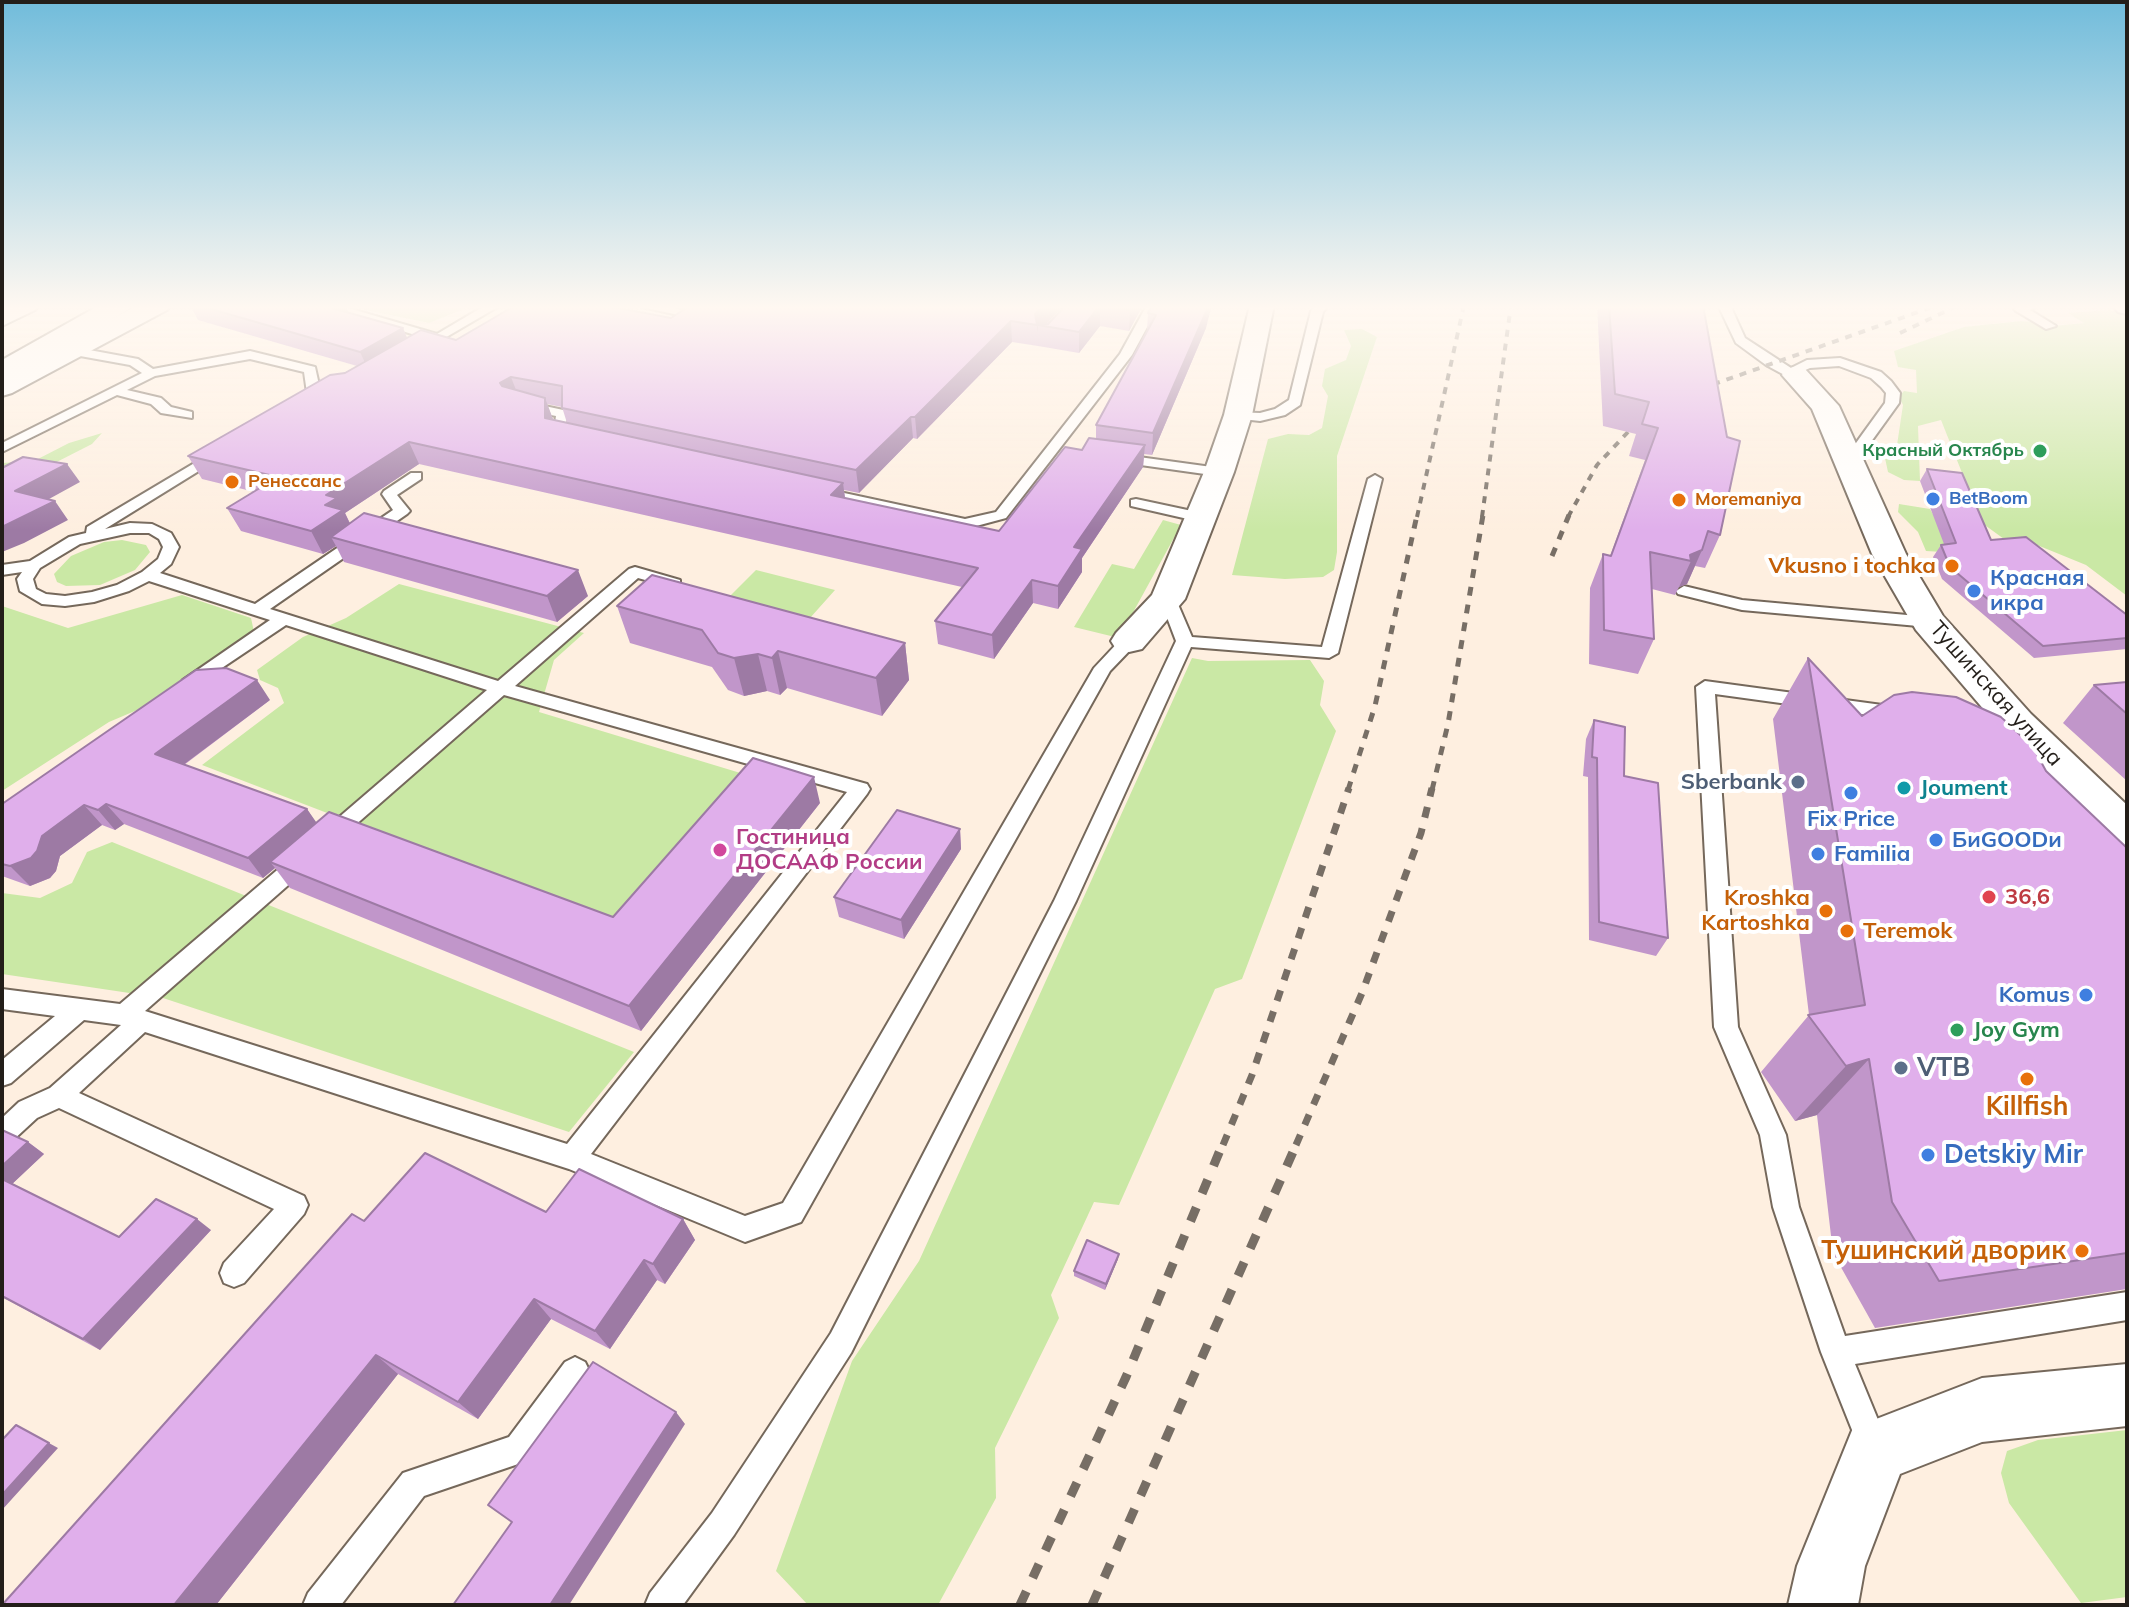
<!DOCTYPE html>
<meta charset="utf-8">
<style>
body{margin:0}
#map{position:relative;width:2129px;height:1607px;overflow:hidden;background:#feefe0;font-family:Mulish,sans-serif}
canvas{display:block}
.frame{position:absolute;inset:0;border:4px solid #231e19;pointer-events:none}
</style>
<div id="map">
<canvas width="2129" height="1607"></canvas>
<div class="frame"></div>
</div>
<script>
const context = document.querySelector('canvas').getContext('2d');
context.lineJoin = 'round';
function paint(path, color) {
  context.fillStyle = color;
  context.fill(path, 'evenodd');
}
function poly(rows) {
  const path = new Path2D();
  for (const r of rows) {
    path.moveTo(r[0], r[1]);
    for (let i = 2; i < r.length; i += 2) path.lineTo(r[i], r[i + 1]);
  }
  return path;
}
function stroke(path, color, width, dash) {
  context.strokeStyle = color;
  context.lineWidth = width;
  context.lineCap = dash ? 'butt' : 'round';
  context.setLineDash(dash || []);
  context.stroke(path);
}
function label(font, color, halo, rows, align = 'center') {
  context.font = font + ' Mulish,sans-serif';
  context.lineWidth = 8;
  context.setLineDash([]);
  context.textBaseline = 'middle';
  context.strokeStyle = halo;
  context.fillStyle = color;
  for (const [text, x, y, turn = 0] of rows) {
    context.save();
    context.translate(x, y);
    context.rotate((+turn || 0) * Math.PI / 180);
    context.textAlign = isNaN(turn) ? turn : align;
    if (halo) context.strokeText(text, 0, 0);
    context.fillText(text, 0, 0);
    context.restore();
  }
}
const green = poly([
 [342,305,474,305,429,323],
 [2110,310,2127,315,2127,596,2086,565,2037,545,2015,547,1982,523,1941,420,1918,426,1920,481,1904,480,1888,472,1883,449,1897,445,1903,405,1899,397,1904,391,1917,393,1916,370,1898,367,1894,351,1964,327,2021,321,2036,322,2042,327,2084,323,2068,313],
 [1362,329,1377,337,1337,456,1337,552,1334,570,1323,577,1285,579,1232,575,1268,439,1288,434,1309,435,1322,428,1328,396,1322,386,1325,369,1346,360,1351,346,1344,330],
 [102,433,92,444,41,470,2,480,2,463,34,461,69,443],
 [1899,504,1930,509,1953,549,1943,552,1926,551,1918,532,1898,512],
 [1163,520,1181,525,1119,638,1074,627,1112,564,1134,569],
 [122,540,146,545,150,552,135,570,100,585,66,586,57,582,54,574,71,556,104,542],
 [756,570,835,590,810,618,729,597],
 [399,584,584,633,554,660,539,712,747,775,614,923,202,765,284,703,278,688,260,680,257,670,303,637,346,618],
 [182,595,251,618,254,632,149,705,109,722,2,791,2,606,68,628],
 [1192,658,1208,661,1310,660,1324,681,1320,705,1336,731,1242,979,1215,989,1119,1205,1094,1202,1051,1295,1059,1318,995,1448,996,1498,938,1605,808,1605,776,1571,852,1361,919,1261],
 [112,842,634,1052,569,1132,163,998,2,974,2,893,40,898,72,883,87,852],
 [2127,1430,2127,1597,2081,1603,2009,1503,2001,1473,2007,1451,2038,1440]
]);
const lane = poly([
 [318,305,338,305,437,334,486,305,501,305,419,353,413,349,428,339,318,305],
 [633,305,661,305,707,316,701,320,633,305],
 [1147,305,1159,305,1132,355,1006,518,965,529,821,496,814,492,821,488,965,519,996,512,1120,354,1147,305],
 [1316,305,1329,305,1323,312,1300,405,1285,415,1260,421,1233,418,1233,412,1260,413,1275,409,1289,400,1311,311,1316,305],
 [1718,305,1730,305,1745,338,1791,368,1807,360,1840,358,1881,372,1891,381,1900,393,1899,403,1855,464,1850,465,1843,461,1885,403,1886,393,1881,387,1871,378,1839,366,1810,368,1803,371,1800,378,1790,378,1766,365,1736,343,1718,305],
 [2020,305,2040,305,2030,310,2056,326,2046,329,2016,311,2014,309,2020,305],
 [73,347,138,359,153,369,250,351,315,367,321,394,305,406,295,406,295,400,307,393,304,372,250,359,155,376,127,390,161,398,171,407,192,412,192,418,161,413,151,404,117,395,2,452,2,443,142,373,130,365,69,354,69,348,73,347],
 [526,402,568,411,565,432,576,434,576,440,553,437,556,416,521,409,521,403,526,402],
 [218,449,225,453,223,456,105,529,130,523,152,524,171,533,179,547,171,564,160,573,255,604,393,510,382,494,384,491,411,473,421,473,421,479,397,495,410,511,407,514,270,609,498,681,629,569,635,567,680,580,680,586,674,588,638,578,515,686,867,784,870,789,867,794,591,1154,745,1216,783,1203,1094,668,1123,637,1135,637,1138,641,1135,645,1110,671,801,1222,745,1242,569,1169,145,1032,79,1093,304,1196,308,1205,304,1214,244,1283,234,1287,224,1283,220,1273,224,1263,274,1209,59,1108,37,1118,11,1142,2,1146,2,1118,19,1102,50,1088,121,1025,84,1020,11,1083,2,1086,2,1060,55,1016,2,1009,2,989,120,1004,296,854,303,852,310,854,313,860,310,866,145,1011,567,1144,847,792,504,695,337,841,323,841,320,836,323,831,487,690,286,625,189,690,180,684,183,680,270,620,149,581,129,591,94,602,65,606,42,604,20,591,17,579,22,572,2,575,2,565,30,561,69,537,86,533,87,527,218,449],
 [130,533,149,533,159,539,163,547,158,559,142,572,117,585,92,592,65,596,46,594,36,589,33,579,40,568,80,544,130,533],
 [1117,454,1219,468,1226,472,1219,476,1112,461,1110,458,1117,454],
 [1375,475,1382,479,1338,653,1329,658,1191,647,1076,901,851,1353,734,1535,683,1605,645,1605,650,1593,712,1513,831,1333,1054,901,1176,641,1160,599,1162,595,1174,595,1192,637,1322,647,1368,479,1375,475],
 [1136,499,1206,514,1209,517,1201,522,1131,506,1131,500,1136,499],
 [1684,586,1742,600,1929,617,1937,622,1929,627,1742,610,1678,594,1676,591,1684,586],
 [1705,681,1897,707,1906,713,1897,719,1715,694,1738,1027,1786,1135,1799,1207,1845,1336,2127,1292,2127,1320,1855,1364,1890,1449,1886,1460,1875,1464,1864,1460,1821,1352,1773,1207,1760,1135,1714,1027,1696,687,1705,681],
 [575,1357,585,1362,590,1372,585,1382,530,1460,424,1496,341,1605,303,1605,308,1593,403,1473,509,1437,565,1362,575,1357]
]);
const street = poly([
 [1250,305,1274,305,1252,415,1234,472,1185,599,1142,649,1129,652,1116,649,1111,641,1116,633,1152,595,1204,472,1224,415,1250,305],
 [2112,305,2127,305,2127,314,2118,312,2112,305],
 [1795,367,1805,369,1839,406,1906,554,1943,616,2031,714,2127,805,2127,847,2112,842,2003,732,1916,630,1872,554,1812,409,1782,375,1785,369,1795,367],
 [2127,1364,2127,1426,1982,1442,1900,1474,1865,1566,1858,1605,1788,1605,1797,1566,1853,1428,1982,1378,2127,1364]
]);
const secondary = poly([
 [6,305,39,305,35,310,2,326,2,308,6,305],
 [138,305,171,305,167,310,12,393,2,396,2,376,138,305]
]);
const primary = poly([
 [100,305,132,305,128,310,12,377,2,379,2,360,100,305]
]);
const railFar3 = poly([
 [1900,333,1959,305],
 [1700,389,1938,305],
 [1417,517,1464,305],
 [1482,517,1511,305],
 [1568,517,1597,465,1628,432]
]);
const railFar2 = poly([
 [1552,556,1569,515],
 [1348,790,1375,706,1417,515],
 [1432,790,1448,724,1483,515]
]);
const railFar1 = poly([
 [1223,1145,1252,1075,1349,788],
 [1296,1145,1362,993,1421,833,1432,788]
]);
const rail = poly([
 [1020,1605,1126,1377,1223,1143],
 [1092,1605,1297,1143]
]);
const wall = poly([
 [190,305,345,305,348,312,403,328,407,338,456,340,671,318,691,305,1064,305,1046,325,1048,324,1066,305,1143,305,1129,331,1100,326,1079,353,1038,346,1038,333,1038,346,1012,342,917,439,913,438,859,493,844,490,845,498,999,531,1082,450,1096,439,1096,425,1147,332,1148,313,1152,305,1206,328,1152,455,1144,454,1143,467,1082,558,1082,572,1058,609,1033,603,994,659,938,644,935,621,962,587,419,464,345,513,350,523,588,596,557,622,344,562,336,546,323,554,241,531,227,508,255,492,202,479,188,456,357,366,198,320],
 [547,404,562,407,567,423,553,420],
 [350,305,375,305,366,310],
 [1597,305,1703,305,1720,535,1705,568,1695,566,1687,584,1679,587,1675,595,1652,589,1654,639,1638,674,1589,664,1590,588,1603,554,1610,556,1645,460,1629,456,1636,434,1603,426],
 [1927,469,1991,540,2127,615,2127,649,2034,658,1942,579,1933,557,1941,545,1944,544,1920,481],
 [617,606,905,643,909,680,882,716,787,688,780,695,767,691,744,696,728,690,712,667,630,643],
 [1808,658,1862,716,2046,771,2127,848,2127,1289,1875,1328,1833,1253,1817,1115,1795,1121,1761,1072,1809,1015,1773,719],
 [2127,682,2127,781,2063,723,2094,685],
 [270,700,184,765,307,809,316,823,613,917,820,803,641,1031,290,888,275,868,263,878,124,824,115,830,102,825,60,856,56,871,50,878,30,886,2,876,2,804],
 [1594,720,1624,776,1668,938,1656,956,1589,940,1588,777,1583,776,1586,739],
 [960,829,961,849,904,939,839,917,834,897],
 [2,1130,28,1142,44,1154,12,1184,119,1237,211,1230,100,1350,2,1297],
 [546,1212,683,1219,695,1240,665,1284,657,1280,610,1349,551,1319,478,1419,398,1374,216,1605,2,1605,364,1221],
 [1118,1259,1105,1290,1074,1276,1074,1271]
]);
const shadedWall = poly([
 [337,305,345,305,351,318,332,308],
 [364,305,375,305,366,310],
 [1044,305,1064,305,1044,326,1038,325,1038,333,1035,314],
 [1100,305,1100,326,1079,353,1079,332],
 [1133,305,1143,305,1129,331,1130,310],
 [1209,305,1212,305,1206,328,1152,455,1153,433],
 [1011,321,1012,342,917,439,915,417],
 [403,328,410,345,368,369,360,352],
 [511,377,519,398,508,404,500,383],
 [545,398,553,419,545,418],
 [911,417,913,438,859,493,856,470],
 [409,442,419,464,345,513,354,533,331,537,336,546,323,554,311,531,325,505,326,495],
 [1145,445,1143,467,1082,558,1082,572,1058,609,1058,586,1074,547],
 [67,464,80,482,29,510,15,491],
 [843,483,846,506,831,495],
 [55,501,68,520,24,543,2,552,2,527],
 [1702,550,1687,584,1679,587,1691,561,1690,555],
 [578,570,588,596,557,622,547,596],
 [1032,580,1033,603,994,659,992,635],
 [905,643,909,680,882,716,876,678],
 [778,651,787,688,780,695,772,658],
 [758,654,767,691,744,696,734,658],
 [257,680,270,700,171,774,155,754],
 [814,777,820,803,641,1031,629,1006],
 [106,804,124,824,115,830,98,810],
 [84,805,102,825,60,856,56,871,50,878,30,886,10,866,42,836],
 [307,809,321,829,270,862,275,868,263,878,248,858],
 [960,829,961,849,904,939,901,920],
 [1869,1059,1817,1115,1795,1121,1846,1066],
 [28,1142,44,1154,10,1186,2,1180,2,1166],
 [197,1219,211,1230,100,1350,83,1339],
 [683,1219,695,1240,665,1284,653,1264],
 [1119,1254,1118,1259,1105,1290,1106,1284],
 [644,1260,657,1280,610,1349,595,1331],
 [534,1299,551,1319,478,1419,458,1402],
 [376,1355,398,1374,216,1605,174,1605],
 [676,1412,685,1424,569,1605,550,1605],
 [16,1425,58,1448,2,1510,2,1495]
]);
const building = poly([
 [197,305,337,305,332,308,403,328,360,352,197,305],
 [516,305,603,305,671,318,691,305,1044,305,1035,314,1037,325,1011,321,915,417,911,417,856,470,562,408,562,386,511,377,500,383,502,386,545,398,545,418,843,483,831,495,999,531,1065,447,1082,450,1089,438,1145,445,1074,547,1082,549,1058,586,1032,580,992,635,935,621,978,568,409,442,326,495,337,498,325,505,343,510,311,531,227,508,278,477,188,456,330,375,345,373,421,330,456,340,516,305],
 [1066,305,1133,305,1130,310,1100,305,1079,332,1038,325,1048,324,1066,305],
 [1152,305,1209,305,1153,433,1096,425,1156,315,1148,313,1152,305],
 [1609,305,1703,305,1727,437,1740,441,1720,535,1708,531,1702,550,1690,555,1691,561,1650,552,1654,639,1604,630,1603,554,1611,556,1658,428,1642,424,1649,402,1615,394,1609,305],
 [23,457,67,464,15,491,55,501,2,527,2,468,23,457],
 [1927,469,1962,473,1991,540,2026,537,2127,615,2127,638,2043,646,1950,567,1941,545,1956,543,1927,469],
 [364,513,578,570,547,596,331,537,364,513],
 [652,575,905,643,876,678,778,651,772,658,758,654,734,658,718,653,702,630,617,606,652,575],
 [1808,658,1862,716,1894,695,1912,692,1956,697,2001,717,2033,747,2046,771,2127,848,2127,1253,1939,1281,1892,1202,1869,1059,1846,1066,1808,1015,1865,1005,1808,658],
 [226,668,257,680,155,754,307,809,248,858,106,804,98,810,84,805,42,836,37,851,31,858,10,866,2,864,2,804,196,670,226,668],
 [2127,682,2127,714,2094,685,2127,682],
 [1594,720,1625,727,1624,776,1658,783,1668,938,1599,922,1597,758,1592,757,1594,720],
 [753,758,814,777,629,1006,270,862,329,812,613,917,753,758],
 [897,810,960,829,901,920,834,897,897,810],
 [2,1130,28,1142,2,1166,2,1130],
 [425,1153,546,1212,579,1169,683,1219,653,1264,644,1260,595,1331,534,1299,458,1402,376,1355,174,1605,2,1605,352,1214,364,1221,425,1153],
 [2,1179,119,1237,156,1199,197,1219,83,1339,2,1296,2,1179],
 [1087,1240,1119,1254,1106,1284,1074,1271,1087,1240],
 [593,1362,676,1412,550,1605,453,1605,512,1522,488,1505,593,1362],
 [16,1425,49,1443,2,1495,2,1440,16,1425]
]);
const markers = [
 [2040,451,8,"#2e9e5b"],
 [232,482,8,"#e8710a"],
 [1933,499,8,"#3f7fe0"],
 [1679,500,8,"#e8710a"],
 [1952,566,8,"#e8710a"],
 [1974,591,8,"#3f7fe0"],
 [1798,782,8,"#5c6f8a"],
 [1904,788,8,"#0f9aa8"],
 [1851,793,8,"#3f7fe0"],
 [1936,840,8,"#3f7fe0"],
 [720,850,8,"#d1479c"],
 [1818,854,8,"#3f7fe0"],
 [1989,897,8,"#e0444e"],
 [1826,911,8,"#e8710a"],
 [1847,931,8,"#e8710a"],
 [2086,995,8,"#3f7fe0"],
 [1957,1030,8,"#2e9e5b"],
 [1901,1068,8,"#5c6f8a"],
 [2027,1079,8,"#e8710a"],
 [1928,1155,8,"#3f7fe0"],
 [2082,1251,8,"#e8710a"]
];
const farLeisurenames = [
 ["Красный Октябрь",2024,451]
];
const farFoodnames = [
 ["Ренессанс",248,482],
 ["Moremaniya",1695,500]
];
const farShopnames = [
 ["BetBoom",1949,499]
];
const foodNames = [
 ["Vkusno i tochka",1936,566],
 ["Kroshka",1810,898],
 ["Kartoshka",1810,923],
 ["Teremok",1863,931,"left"]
];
const shopNames = [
 ["Красная",1990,578],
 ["икра",1990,603],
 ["Fix Price",1851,819,"center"],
 ["БиGOODи",1952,840],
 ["Familia",1834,854],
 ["Komus",2070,995,"right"]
];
const streetNames = [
 ["Тушинская улица",1996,694,48]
];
const serviceNames = [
 ["Sberbank",1782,782]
];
const cultureNames = [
 ["Joument",1920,788]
];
const hotelNames = [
 ["Гостиница",736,837],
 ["ДОСААФ России",736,862]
];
const healthNames = [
 ["36,6",2005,897]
];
const leisureNames = [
 ["Joy Gym",1973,1030]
];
const nearServicenames = [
 ["VTB",1917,1068]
];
const nearFoodnames = [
 ["Killfish",2027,1107],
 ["Тушинский дворик",2066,1251,"right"]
];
const nearShopnames = [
 ["Detskiy Mir",1944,1155]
];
paint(green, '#cae8a5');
stroke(lane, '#75685b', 4);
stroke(street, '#75685b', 4);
stroke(secondary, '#75685b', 4);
stroke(primary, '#75685b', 4);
paint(lane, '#fff');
paint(street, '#fff');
paint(secondary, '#fff');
paint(primary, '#fff');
stroke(railFar3, '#776e65', 4, [7, 7]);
stroke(railFar2, '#776e65', 5, [9, 9]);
stroke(railFar1, '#776e65', 7, [11, 11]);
stroke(rail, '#776e65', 9, [15, 15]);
paint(wall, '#c196ca');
paint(shadedWall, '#9d7aa4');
paint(building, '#e0afeb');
stroke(building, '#9d7aa4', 2);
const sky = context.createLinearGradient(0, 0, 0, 530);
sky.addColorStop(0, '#71bcdb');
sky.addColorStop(0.58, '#fff8f1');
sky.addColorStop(1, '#fff8f100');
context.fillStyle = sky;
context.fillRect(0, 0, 2129, 530);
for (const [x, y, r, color] of markers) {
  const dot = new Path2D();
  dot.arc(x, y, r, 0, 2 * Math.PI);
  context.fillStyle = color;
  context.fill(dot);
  stroke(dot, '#fff', 3);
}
label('bold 18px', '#27864d', '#fff', farLeisurenames, 'right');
label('bold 18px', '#c56008', '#fff', farFoodnames, 'left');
label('bold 18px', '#366cbe', '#fff', farShopnames, 'left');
label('bold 22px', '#c56008', '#fff', foodNames, 'right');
label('bold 22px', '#366cbe', '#fff', shopNames, 'left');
label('22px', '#231e19', '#fff', streetNames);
label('bold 22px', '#4e5e75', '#fff', serviceNames, 'right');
label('bold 22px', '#0d838f', '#fff', cultureNames, 'left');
label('bold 22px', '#b23c85', '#fff', hotelNames, 'left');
label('bold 22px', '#be3a42', '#fff', healthNames, 'left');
label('bold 22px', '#27864d', '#fff', leisureNames, 'left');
label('bold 26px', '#4e5e75', '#fff', nearServicenames, 'left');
label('bold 26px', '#c56008', '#fff', nearFoodnames);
label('bold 26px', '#366cbe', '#fff', nearShopnames, 'left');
</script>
